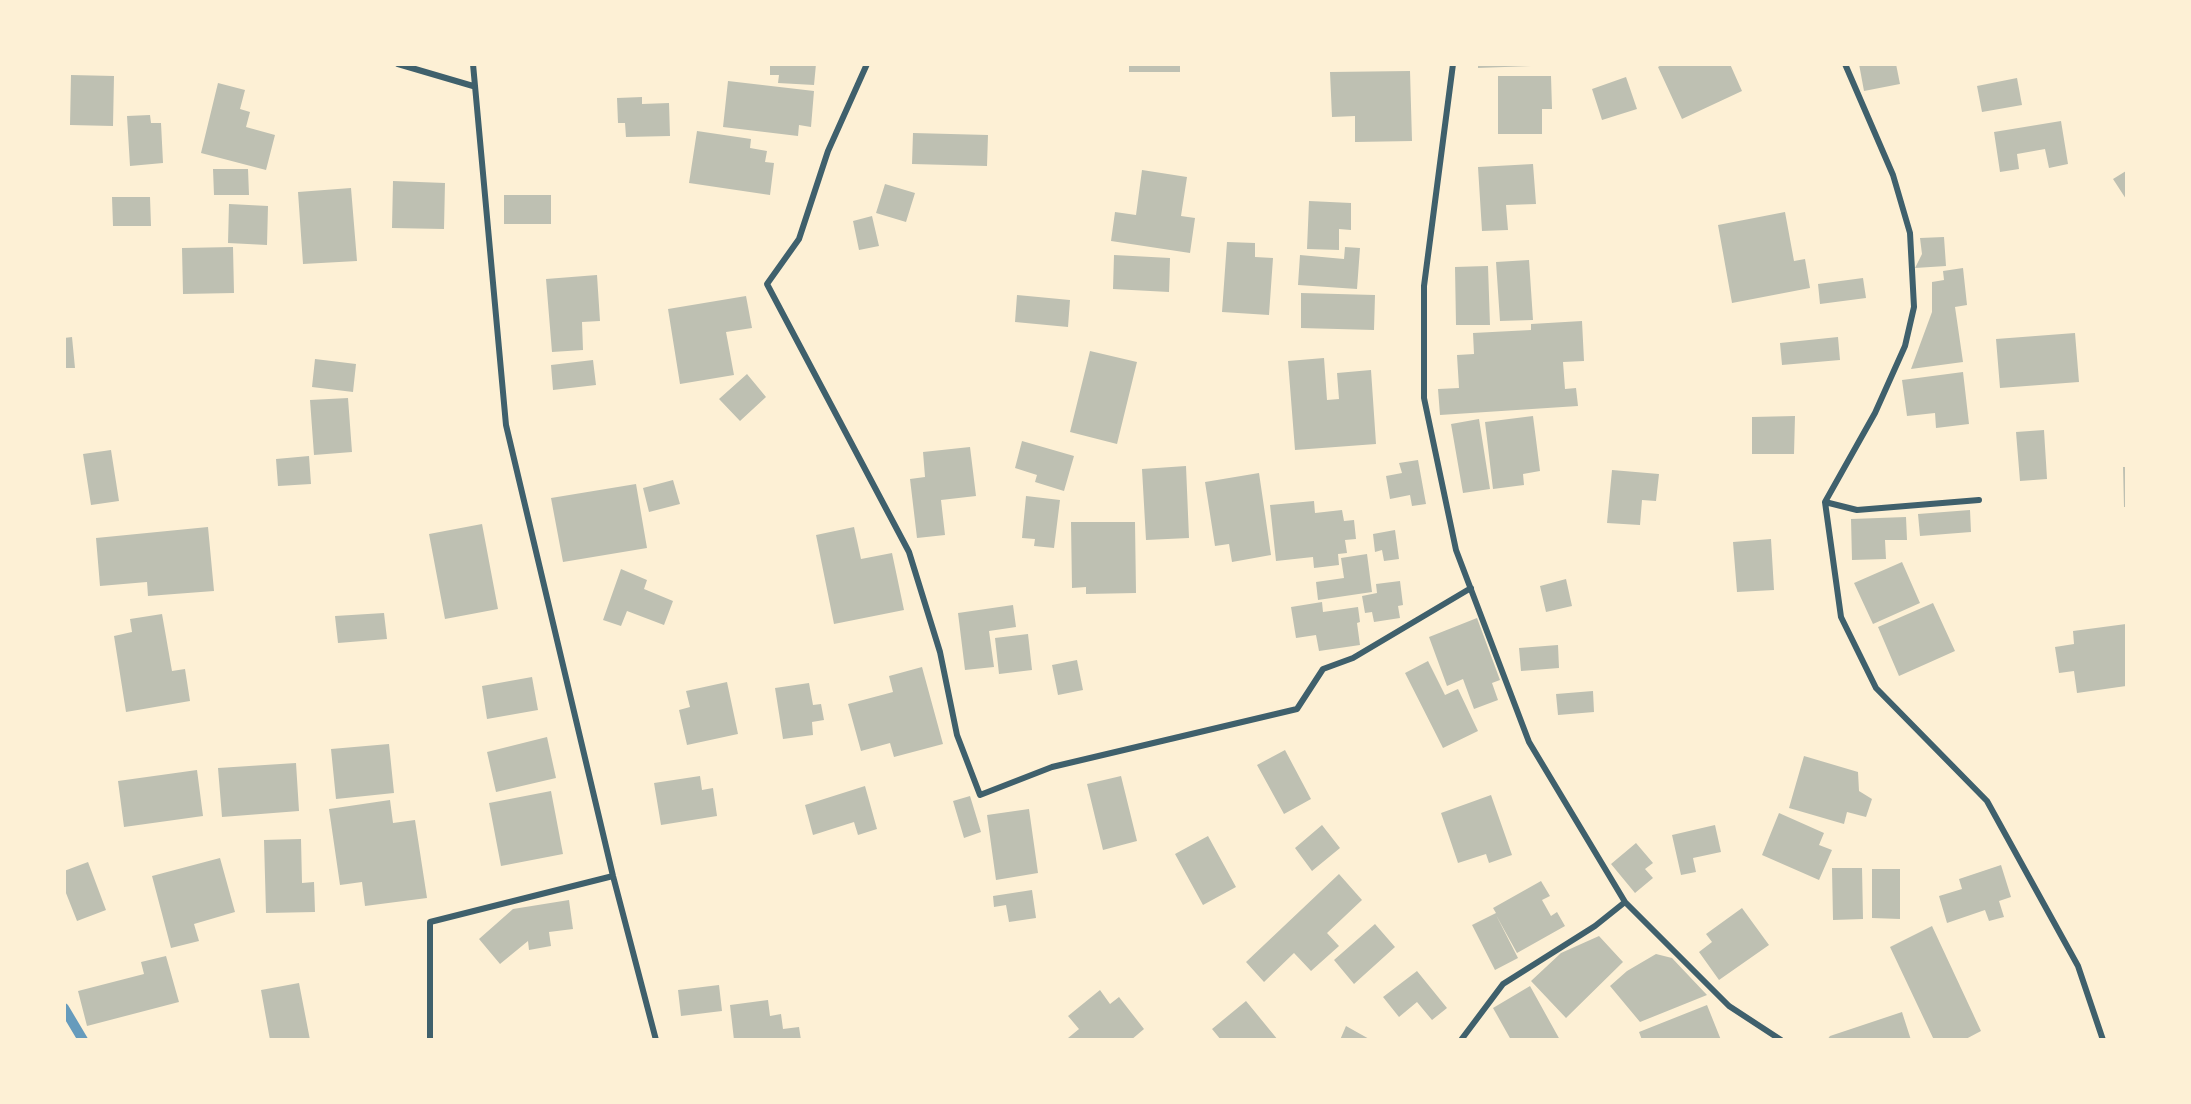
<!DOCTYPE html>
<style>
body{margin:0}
#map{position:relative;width:2191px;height:1104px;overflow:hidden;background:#fdf0d5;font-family:"Source Serif 4",serif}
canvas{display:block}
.frame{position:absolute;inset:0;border:66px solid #fdf0d5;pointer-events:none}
</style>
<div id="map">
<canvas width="2191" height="1104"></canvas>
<div class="frame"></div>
</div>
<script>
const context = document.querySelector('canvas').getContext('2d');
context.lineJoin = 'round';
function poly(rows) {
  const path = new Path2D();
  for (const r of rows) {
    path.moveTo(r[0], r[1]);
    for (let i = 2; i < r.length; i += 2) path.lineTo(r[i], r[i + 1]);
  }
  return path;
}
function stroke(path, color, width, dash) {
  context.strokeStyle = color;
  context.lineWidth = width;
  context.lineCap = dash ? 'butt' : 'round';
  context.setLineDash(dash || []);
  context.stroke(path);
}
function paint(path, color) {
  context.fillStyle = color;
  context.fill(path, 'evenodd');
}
const stream = poly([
 [64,1008,83,1040]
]);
const building = poly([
 [770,64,816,64,814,85,778,83,779,75,770,75],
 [1129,64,1180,64,1180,72,1129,72],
 [1478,64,1531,64,1531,66,1478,68],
 [1663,64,1730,64,1742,91,1682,119,1658,67],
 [1859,64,1896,64,1900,84,1864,91],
 [1410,71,1412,141,1355,142,1355,116,1332,117,1330,72],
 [71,75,114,76,113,126,70,125],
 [1498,76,1551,76,1552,109,1542,109,1542,134,1498,134],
 [1626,77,1637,109,1602,120,1592,89],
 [2017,78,2022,105,1982,112,1977,86],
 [728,81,814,91,811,127,799,125,798,136,723,127],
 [218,83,245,90,240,109,250,112,246,127,275,135,266,170,201,153],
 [642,97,642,104,669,103,670,136,626,137,625,123,618,123,617,98],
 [150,115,151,123,161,123,163,163,130,166,127,116],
 [2061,121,2068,164,2049,168,2045,149,2017,154,2019,169,2000,172,1994,132],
 [697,131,751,139,750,148,767,151,765,162,774,163,770,195,689,183],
 [913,133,988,135,987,166,912,164],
 [1533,164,1536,204,1506,205,1508,230,1482,231,1478,167],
 [213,169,248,169,249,195,214,195],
 [1142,170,1187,177,1181,216,1195,218,1190,253,1111,241,1115,212,1136,215],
 [2126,171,2126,199,2113,179],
 [393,181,445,183,444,229,392,228],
 [885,184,915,193,906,222,876,213],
 [351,188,357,261,303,264,298,192],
 [504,195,551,195,551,224,504,224],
 [112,197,150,197,151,226,113,226],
 [1309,201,1351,203,1351,230,1339,229,1339,250,1307,249],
 [229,204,268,206,267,245,228,243],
 [1785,212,1794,261,1805,259,1810,288,1732,303,1718,225],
 [872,216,879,246,859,250,853,221],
 [1944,237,1946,266,1915,268,1922,254,1920,238],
 [1227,242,1255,243,1255,257,1273,258,1269,315,1222,312],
 [233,247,234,293,183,294,182,248],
 [1345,247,1360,248,1357,289,1298,285,1300,255,1344,259],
 [1114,255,1170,258,1169,292,1113,289],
 [1529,260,1533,320,1500,321,1496,262],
 [1488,266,1490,325,1456,325,1455,267],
 [1963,268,1967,305,1955,307,1963,362,1911,369,1932,312,1932,282,1944,280,1943,271],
 [597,275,600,321,582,322,583,350,552,352,546,279],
 [1863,278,1866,298,1820,304,1818,284],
 [1301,293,1375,295,1374,330,1301,328],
 [1017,295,1070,300,1068,327,1015,322],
 [746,296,752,328,726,332,734,375,680,384,668,309],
 [1582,321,1584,361,1563,362,1565,389,1576,388,1578,406,1440,415,1438,389,1459,388,1457,355,1474,354,1473,333,1531,330,1531,324],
 [2075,333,2079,382,2000,388,1996,339],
 [72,337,75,368,64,368,64,338],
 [1838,337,1840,360,1782,365,1780,343],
 [1090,351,1137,362,1117,444,1070,432],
 [1324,358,1327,400,1339,399,1337,373,1371,370,1376,444,1295,450,1288,361],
 [315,359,356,364,353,392,312,387],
 [593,360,596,385,553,390,551,365],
 [1963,372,1969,424,1936,428,1935,413,1907,416,1902,380],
 [747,374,766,397,740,421,719,399],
 [348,398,352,452,314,455,310,400],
 [1533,416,1540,471,1523,474,1524,485,1493,489,1485,422],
 [1795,416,1794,454,1752,454,1752,417],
 [1479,419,1490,489,1463,493,1451,424],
 [2044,430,2047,479,2020,481,2016,432],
 [1022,441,1074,456,1064,491,1035,482,1037,475,1015,468],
 [970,447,976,496,941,500,945,535,917,538,910,479,925,477,923,452],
 [111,450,119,501,91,505,83,454],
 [309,456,311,484,278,486,276,459],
 [1418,460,1426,504,1412,506,1410,495,1390,499,1386,476,1402,473,1399,463],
 [1186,466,1189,538,1146,540,1142,469],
 [2123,467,2126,467,2126,507,2124,507],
 [1612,470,1659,474,1656,501,1642,500,1640,525,1607,523],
 [1259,473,1271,555,1232,562,1229,544,1215,546,1205,482],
 [673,480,680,504,649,512,643,488],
 [636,484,647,548,563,562,551,498],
 [1026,496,1060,500,1054,548,1034,546,1035,539,1022,538],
 [1314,501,1315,513,1342,510,1344,521,1354,520,1356,539,1345,540,1347,553,1338,554,1339,565,1314,568,1313,557,1276,561,1270,505],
 [1970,510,1971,532,1920,536,1918,514],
 [1906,517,1907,540,1885,540,1886,559,1852,560,1851,519],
 [1071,522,1135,522,1136,593,1086,594,1086,587,1072,588],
 [482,524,498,609,445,619,429,534],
 [208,527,214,591,148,596,147,582,100,586,96,538],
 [854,527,861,559,892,553,904,610,834,624,816,535],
 [1395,530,1399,559,1384,561,1382,550,1375,552,1373,534],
 [1771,539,1774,590,1737,592,1733,542],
 [1367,554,1372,592,1318,600,1316,582,1344,578,1341,558],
 [1902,562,1920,603,1873,624,1854,583],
 [621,569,647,580,644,589,673,601,664,625,627,611,621,626,603,620],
 [1566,579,1572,606,1546,612,1540,586],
 [1400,581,1403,605,1398,606,1400,618,1374,622,1372,612,1365,613,1362,596,1377,593,1376,584],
 [1322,602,1323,612,1358,607,1360,622,1357,623,1360,645,1319,651,1316,635,1296,638,1291,607],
 [1933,603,1955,651,1899,676,1878,627],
 [1013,605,1016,627,989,631,994,667,965,670,958,613],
 [384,613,387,639,338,643,335,616],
 [162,614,172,671,185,669,190,701,126,712,114,636,132,632,130,619],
 [1477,618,1500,680,1492,683,1498,700,1474,709,1463,679,1447,686,1429,637],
 [2126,624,2126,686,2077,693,2074,671,2059,673,2055,647,2074,644,2073,631],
 [1028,634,1032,670,999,674,995,638],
 [1558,645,1559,668,1521,671,1519,648],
 [1077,660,1083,690,1058,695,1052,665],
 [1428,661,1445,695,1458,689,1478,731,1443,748,1405,673],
 [922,667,943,744,894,757,890,743,861,751,848,704,893,692,889,676],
 [532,677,538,710,487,719,482,686],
 [727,682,738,734,687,745,679,710,690,707,686,691],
 [809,683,813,705,821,704,824,720,812,722,813,735,783,739,775,688],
 [1593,691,1594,712,1558,715,1556,694],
 [547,737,556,778,496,792,487,752],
 [389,744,394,793,336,799,331,749],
 [1285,750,1311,799,1284,814,1257,765],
 [1804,756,1858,772,1859,791,1872,799,1866,817,1847,812,1844,824,1789,808],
 [296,763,299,811,222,817,218,768],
 [197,770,203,816,124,827,118,781],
 [700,776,702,790,713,788,717,816,661,825,654,783],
 [1121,776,1137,841,1103,850,1087,784],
 [865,786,877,829,858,835,854,822,813,835,805,805],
 [551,791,563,854,501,866,489,803],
 [1491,795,1512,855,1489,863,1486,854,1458,863,1441,813],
 [970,796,981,832,964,838,953,801],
 [390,800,393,823,415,820,427,898,365,906,362,882,340,885,329,809],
 [1029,809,1038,873,996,880,987,815],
 [1779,813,1824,833,1819,845,1832,850,1819,880,1762,855],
 [1322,825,1340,848,1312,871,1295,848],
 [1715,825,1721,852,1693,858,1696,872,1681,875,1672,835],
 [1208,836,1236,887,1203,905,1175,854],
 [301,839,302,883,314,882,315,912,266,913,264,840],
 [1636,843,1653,863,1645,869,1653,878,1635,893,1611,864],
 [220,858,235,912,194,924,199,941,171,948,152,876],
 [88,862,106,910,77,921,64,888,64,871],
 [2001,865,2011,897,1999,901,2004,917,1989,921,1985,910,1947,923,1939,896,1962,889,1959,879],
 [1832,868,1862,868,1863,919,1833,920],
 [1872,869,1900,869,1900,919,1872,918],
 [1339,874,1362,900,1327,933,1339,946,1311,971,1294,953,1264,982,1246,962],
 [1541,881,1550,896,1542,900,1551,916,1557,912,1565,926,1517,953,1496,915,1518,958,1495,970,1472,925,1496,913,1493,908],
 [1032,890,1036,918,1009,922,1006,905,994,907,993,896],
 [569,900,573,929,549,932,551,946,529,950,528,941,500,964,479,939,513,909],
 [1742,908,1769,945,1719,980,1699,952,1712,942,1706,934],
 [1375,924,1395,947,1354,984,1334,960],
 [1932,926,1981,1031,1964,1040,1934,1040,1890,947],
 [1599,936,1623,962,1566,1018,1531,981,1561,953],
 [1656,954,1672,958,1707,995,1640,1022,1610,986,1627,971],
 [166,956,179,1002,87,1026,78,991,144,974,141,962],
 [1417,971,1447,1008,1432,1020,1417,1002,1399,1017,1383,997],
 [299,983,310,1040,270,1040,261,990],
 [719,985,722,1011,681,1016,678,990],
 [1530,986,1560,1040,1511,1040,1493,1008],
 [1100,990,1110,1004,1119,997,1144,1029,1131,1040,1069,1040,1068,1038,1079,1029,1068,1016],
 [768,1000,770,1016,781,1014,783,1029,799,1027,801,1040,734,1040,730,1005],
 [1246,1001,1278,1040,1221,1040,1212,1029],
 [1707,1005,1721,1040,1642,1040,1639,1032],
 [1902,1012,1911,1040,1827,1040,1830,1036],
 [1346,1026,1371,1040,1340,1040]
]);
const minor = poly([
 [398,64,473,86],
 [473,64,506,425,613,876,656,1040],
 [867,64,828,151,799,239,767,284,909,552,940,652,957,735,980,795,1052,767,1297,709,1323,669,1353,658,1471,588],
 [1453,64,1424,286,1424,398,1456,550,1529,742,1625,902,1729,1006,1781,1040],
 [1845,64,1893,175,1910,233,1914,307,1905,346,1875,413,1825,502,1841,617,1876,688,1987,801,2078,966,2103,1040],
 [1825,502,1857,510,1979,500],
 [430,1040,430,922,613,876],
 [1461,1040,1503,984,1595,926,1625,902]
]);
stroke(stream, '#669bbc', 10);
paint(building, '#bec0b2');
stroke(minor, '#3f606c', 6);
</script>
